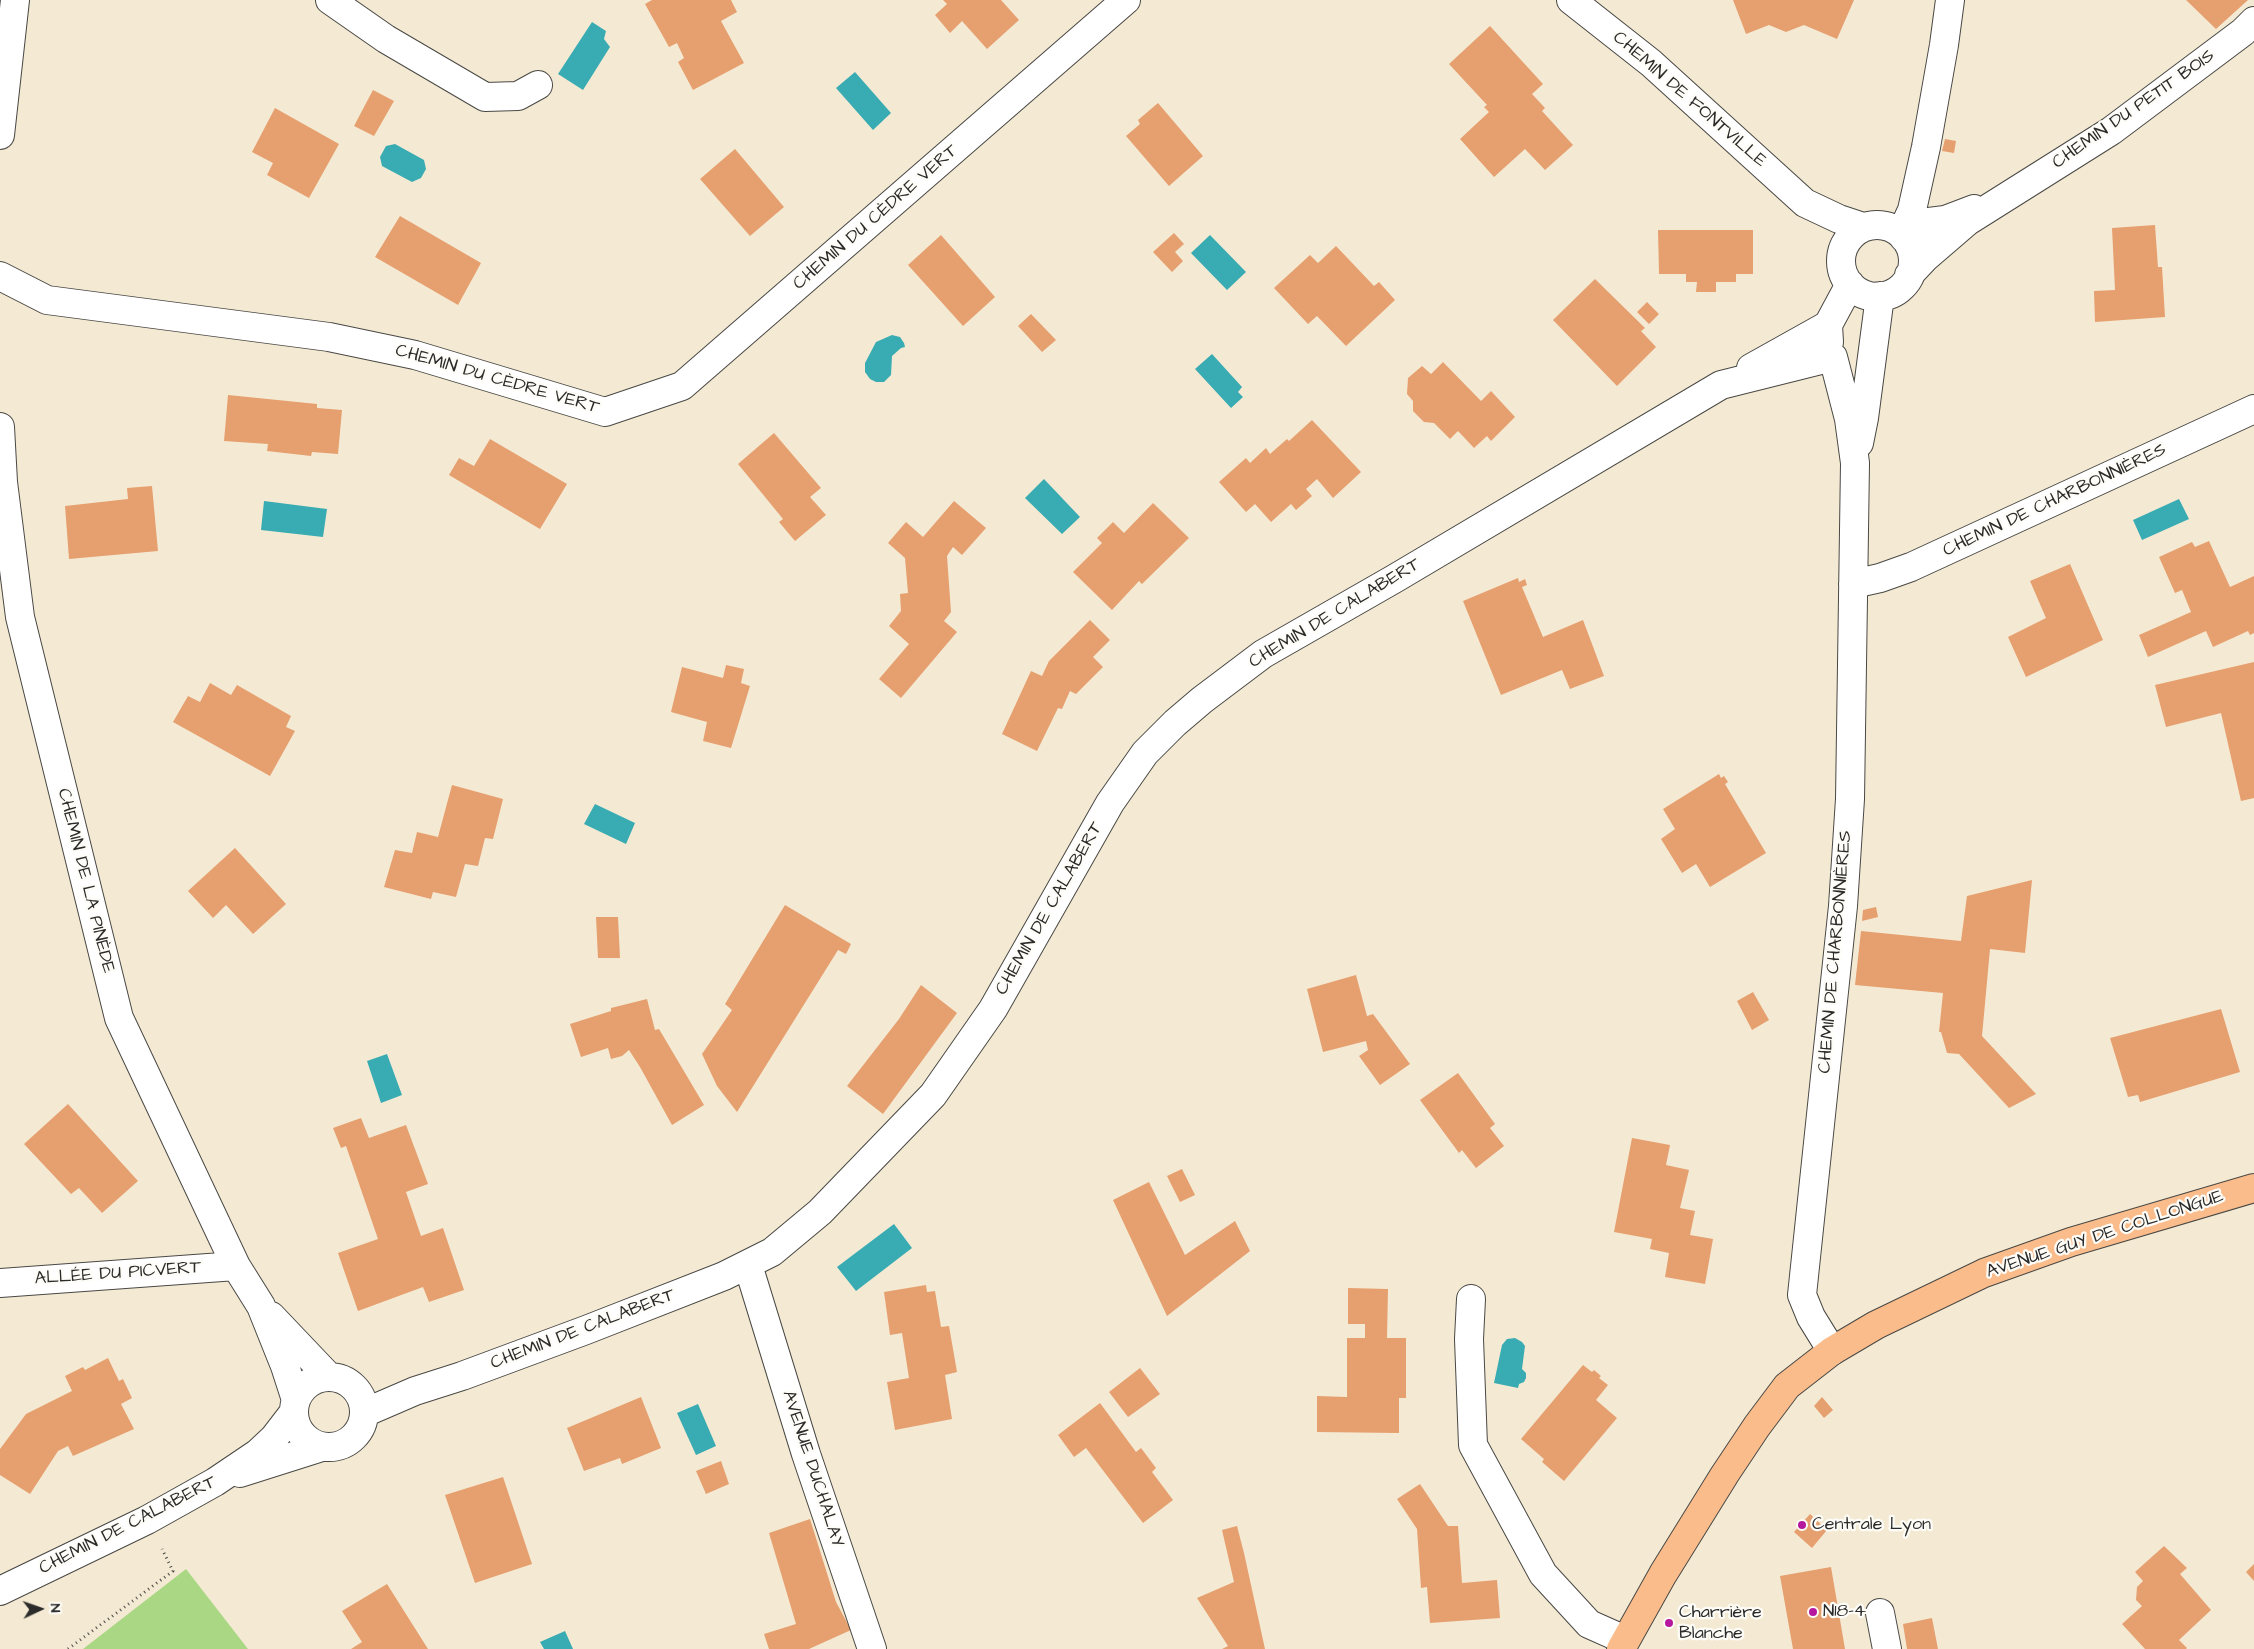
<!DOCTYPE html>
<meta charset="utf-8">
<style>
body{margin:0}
#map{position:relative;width:2254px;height:1649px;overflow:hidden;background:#f4ead4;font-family:"Architects Daughter",sans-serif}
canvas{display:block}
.north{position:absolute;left:15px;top:1584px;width:50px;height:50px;-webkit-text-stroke:4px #fdfcf7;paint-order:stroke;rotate:87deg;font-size:14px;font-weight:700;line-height:20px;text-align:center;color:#2b2b2b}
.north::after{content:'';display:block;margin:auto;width:18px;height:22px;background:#2b2b2b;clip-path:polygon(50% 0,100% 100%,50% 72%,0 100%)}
</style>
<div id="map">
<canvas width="2254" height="1649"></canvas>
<div class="north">N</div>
</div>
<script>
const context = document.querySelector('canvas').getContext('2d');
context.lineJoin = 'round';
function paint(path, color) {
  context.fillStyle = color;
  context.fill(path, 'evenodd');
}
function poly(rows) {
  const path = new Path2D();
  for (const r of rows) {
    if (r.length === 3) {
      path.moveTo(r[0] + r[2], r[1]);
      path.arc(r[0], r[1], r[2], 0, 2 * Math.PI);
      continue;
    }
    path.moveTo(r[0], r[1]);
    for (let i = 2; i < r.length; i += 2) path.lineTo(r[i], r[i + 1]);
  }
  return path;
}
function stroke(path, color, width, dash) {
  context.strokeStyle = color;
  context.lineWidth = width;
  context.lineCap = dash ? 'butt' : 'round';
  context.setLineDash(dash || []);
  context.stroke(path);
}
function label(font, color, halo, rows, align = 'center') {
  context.font = font + ' "Architects Daughter",sans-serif';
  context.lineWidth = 4.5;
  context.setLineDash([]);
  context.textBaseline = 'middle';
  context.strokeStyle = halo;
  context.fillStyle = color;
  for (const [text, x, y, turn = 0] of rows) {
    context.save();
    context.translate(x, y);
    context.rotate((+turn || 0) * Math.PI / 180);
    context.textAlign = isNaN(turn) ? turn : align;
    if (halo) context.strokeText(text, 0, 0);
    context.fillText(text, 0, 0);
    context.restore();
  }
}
const green = poly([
 [186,1569,248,1649,83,1649,110,1628]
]);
const water = poly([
 [592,22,606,31,604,39,610,47,583,90,558,74],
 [855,72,891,113,873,130,836,88],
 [395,144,424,160,426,169,421,178,412,182,382,166,380,157,386,146],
 [1210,235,1246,272,1227,290,1191,253],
 [892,335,900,337,904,343,905,347,901,348,892,356,891,375,884,382,876,382,870,379,865,372,865,363,876,342],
 [1212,354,1242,387,1238,392,1243,397,1231,408,1195,369],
 [1044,479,1080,517,1062,534,1025,498],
 [2179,499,2189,519,2142,540,2133,520],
 [264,501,327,509,323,537,261,530],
 [595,804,635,823,626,844,584,824],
 [387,1054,402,1095,381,1103,367,1061],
 [894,1224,912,1248,856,1291,837,1267],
 [1515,1338,1522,1342,1525,1346,1522,1369,1526,1373,1526,1378,1524,1382,1519,1384,1518,1388,1494,1383,1502,1345,1507,1339],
 [698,1404,716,1446,696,1455,677,1413],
 [565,1631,573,1649,544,1649,540,1642]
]);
const building = poly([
 [652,0,731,0,737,12,721,21,744,63,693,90,678,62,684,58,677,43,669,47,645,4],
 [943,0,1001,0,1019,20,987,49,962,21,950,33,935,15,947,4],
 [1733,0,1854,0,1837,39,1804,25,1786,32,1769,25,1746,34],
 [2186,0,2248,0,2216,29],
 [1490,26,1543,84,1532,94,1545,108,1542,111,1573,145,1545,170,1525,149,1494,177,1460,139,1489,112,1484,107,1487,105,1449,64],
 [373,90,394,101,374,136,354,126],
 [1158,103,1203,156,1169,186,1126,136,1140,124,1138,120],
 [275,108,339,144,309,198,267,175,273,163,252,152],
 [1945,139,1956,141,1954,153,1942,151],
 [735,149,784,207,750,236,700,179],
 [400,216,481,263,458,305,375,257],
 [2155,225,2158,267,2162,267,2165,317,2095,322,2094,291,2115,290,2112,228],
 [1658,230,1753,230,1753,274,1736,274,1736,282,1716,282,1716,292,1696,292,1697,282,1686,282,1686,274,1659,274],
 [1174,233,1184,244,1175,252,1183,261,1172,272,1153,252],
 [941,235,995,297,963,326,908,265],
 [1336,246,1374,286,1379,282,1395,300,1346,346,1317,316,1308,324,1274,288,1310,255,1318,263],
 [1595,279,1645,328,1641,331,1656,347,1617,386,1553,320],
 [1647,302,1659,314,1649,324,1637,312],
 [1031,314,1056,340,1042,352,1018,326],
 [1443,362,1481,401,1491,391,1515,417,1491,441,1487,436,1474,448,1458,431,1450,439,1434,423,1424,422,1413,411,1413,401,1407,394,1408,378,1422,366,1431,374],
 [228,395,317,404,317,408,342,410,338,454,312,452,311,456,267,451,268,444,224,441],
 [1312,420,1361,472,1333,498,1317,479,1306,489,1312,496,1296,510,1291,504,1271,522,1255,504,1246,512,1219,482,1246,458,1250,463,1266,448,1270,454,1287,439,1289,441],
 [774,433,821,488,810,497,826,515,795,541,779,522,783,519,738,464],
 [490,439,567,484,540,529,449,475,459,458,474,466],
 [152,486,158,551,69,559,65,506,128,499,127,488],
 [954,501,986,528,962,555,953,547,947,556,951,612,944,621,957,632,901,698,879,679,909,644,889,626,901,611,900,594,908,593,905,558,888,543,906,522,923,537],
 [1153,503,1189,538,1142,584,1139,581,1112,610,1073,572,1102,543,1097,538,1113,522,1124,533],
 [2209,541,2230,587,2254,576,2254,633,2250,635,2248,631,2213,647,2206,631,2148,657,2139,635,2191,612,2182,590,2175,593,2159,557,2192,542,2195,547],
 [2070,564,2103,640,2026,677,2008,637,2046,618,2030,581],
 [1518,578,1519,582,1525,579,1527,585,1522,587,1543,637,1583,620,1604,676,1570,689,1562,670,1501,695,1463,601],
 [1090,620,1110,640,1093,657,1103,667,1076,694,1070,691,1062,709,1058,708,1037,751,1002,734,1031,671,1042,676,1049,661],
 [2254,662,2254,798,2241,801,2221,713,2166,727,2155,685],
 [726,665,744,669,741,683,750,686,731,748,703,741,707,722,671,712,682,667,723,678],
 [210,683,231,695,237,685,291,716,286,727,295,731,270,776,173,722,188,696,200,702],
 [1719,774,1721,778,1724,776,1728,782,1725,784,1766,853,1710,887,1696,864,1682,873,1661,839,1675,829,1663,809],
 [452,785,503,799,493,839,485,838,478,866,465,864,456,897,433,892,431,899,384,887,395,850,412,853,417,832,438,837],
 [235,848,286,904,253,934,226,905,213,918,188,891],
 [2032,880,2025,953,1990,949,1982,1036,2036,1094,2009,1108,1959,1054,1947,1053,1941,1032,1939,1032,1943,993,1855,985,1861,931,1961,941,1967,896],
 [785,905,851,944,846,954,838,950,737,1112,717,1086,702,1054,732,1010,725,1004],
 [1876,907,1878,917,1862,921,1863,910],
 [596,917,618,917,620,958,598,958],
 [1356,975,1367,1016,1373,1014,1410,1064,1380,1085,1359,1056,1368,1050,1366,1041,1323,1052,1307,989],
 [921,985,957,1013,883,1114,847,1086,899,1019],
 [1753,992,1769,1020,1752,1030,1737,1001],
 [647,999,655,1030,659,1029,704,1105,672,1125,640,1067,629,1050,622,1056,611,1059,608,1048,581,1057,570,1024,611,1011,611,1008],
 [2221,1009,2240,1072,2140,1102,2138,1095,2128,1097,2110,1038],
 [1458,1073,1495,1124,1490,1128,1504,1146,1476,1168,1462,1150,1459,1153,1420,1100],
 [68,1104,138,1181,102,1213,79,1188,71,1194,24,1144],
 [361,1118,369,1138,406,1125,428,1184,406,1192,421,1236,443,1228,464,1290,429,1302,423,1287,358,1311,338,1253,378,1239,346,1146,341,1148,333,1128],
 [1632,1138,1670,1145,1666,1165,1689,1170,1680,1208,1695,1211,1690,1235,1713,1239,1705,1284,1665,1277,1669,1253,1650,1249,1652,1239,1614,1232],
 [1182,1169,1195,1195,1180,1202,1167,1176],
 [1149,1182,1185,1255,1235,1221,1250,1251,1167,1316,1113,1200],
 [926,1285,927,1292,935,1291,941,1327,949,1326,957,1372,945,1375,952,1419,895,1430,887,1382,909,1378,902,1333,890,1335,884,1292],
 [1348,1288,1388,1289,1387,1338,1406,1338,1406,1398,1399,1398,1399,1433,1317,1432,1317,1396,1347,1397,1347,1338,1365,1338,1365,1324,1348,1324],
 [108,1358,119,1381,123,1379,132,1398,121,1404,134,1429,73,1456,68,1446,58,1451,30,1494,0,1475,0,1449,26,1414,72,1391,65,1376,83,1367,85,1370],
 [1583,1365,1592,1372,1594,1370,1601,1376,1599,1378,1608,1385,1596,1400,1617,1418,1564,1481,1542,1462,1544,1459,1521,1439],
 [1140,1368,1160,1394,1128,1417,1109,1392],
 [641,1397,661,1448,622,1464,620,1458,584,1471,567,1428],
 [1822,1397,1833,1410,1824,1418,1814,1406],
 [1100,1403,1136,1452,1141,1448,1156,1468,1152,1472,1173,1500,1143,1523,1086,1448,1074,1457,1058,1435],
 [721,1461,729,1484,706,1494,696,1471],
 [503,1477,532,1564,475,1583,445,1495],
 [1420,1484,1448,1526,1458,1526,1462,1583,1497,1580,1500,1618,1430,1623,1427,1587,1421,1588,1417,1529,1397,1499],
 [1810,1514,1827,1530,1812,1548,1794,1532],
 [810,1519,836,1602,851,1630,809,1649,769,1649,764,1634,796,1624,769,1533],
 [1237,1526,1244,1553,1265,1649,1222,1649,1228,1646,1197,1598,1234,1582,1222,1530],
 [2164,1546,2187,1568,2180,1574,2211,1610,2179,1640,2187,1648,2186,1649,2145,1649,2122,1624,2142,1606,2136,1600,2137,1587,2143,1581,2135,1572],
 [2254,1564,2254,1581,2246,1572],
 [1831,1567,1845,1649,1793,1649,1780,1576],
 [387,1584,428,1649,351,1649,362,1642,342,1611],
 [1932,1618,1938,1649,1907,1649,1903,1624]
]);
const path = poly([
 [68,1649,173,1571,162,1549]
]);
const minor = poly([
 [330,0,386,39,485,97,518,96,538,85],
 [1571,0,1651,63,1805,203,1839,219,1863,227],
 [0,135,15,0],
 [1877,261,36],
 [1901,234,1912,210,1926,147,1944,45,1950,0],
 [1904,238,1929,222,1945,220,1974,209],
 [1909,275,1925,258,1968,221,2111,131,2243,32,2254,21],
 [0,276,47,300,329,337,415,355,605,412,682,386,1126,0],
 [1829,342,1828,325,1850,284],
 [1751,368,1828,325],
 [0,427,3,482,20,617,119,1018,236,1266,261,1306,285,1366,296,1400],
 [1859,443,1864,418,1880,296],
 [1853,584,1880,578,1911,567,2254,409],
 [748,1265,806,1454,872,1649],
 [0,1283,236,1266],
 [1471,1299,1469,1339,1473,1445,1543,1574,1589,1624,1625,1640],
 [271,1316,329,1377],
 [329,1412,35],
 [364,1413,415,1391,462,1376,586,1330,724,1276,772,1252,820,1212,933,1095,993,1009,1110,803,1145,753,1175,723,1202,700,1263,654,1394,579,1721,385,1833,357,1849,419,1855,463,1850,799,1843,906,1802,1295,1811,1317,1832,1351],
 [240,1473,322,1447],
 [0,1591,147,1520,215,1482,258,1453,274,1438,294,1412],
 [1880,1613,1887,1649]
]);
const major = poly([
 [1621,1649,1663,1574,1725,1474,1757,1426,1787,1386,1832,1351,1876,1325,1984,1273,2071,1242,2254,1188]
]);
const markers = [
 [1802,1525,5,"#b5179e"],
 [1813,1612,5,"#b5179e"],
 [1669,1623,5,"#b5179e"]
];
const streetNames = [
 ["CHEMIN DE FONTVILLE",1689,100,41],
 ["CHEMIN DU PETIT BOIS",2134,110,-35],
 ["CHEMIN DU CÈDRE VERT",876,218,-41],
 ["CHEMIN DU CÈDRE VERT",497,380,16],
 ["CHEMIN DE CHARBONNIÈRES",2055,501,-25],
 ["CHEMIN DE CALABERT",1335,614,-31],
 ["CHEMIN DE LA PINÈDE",85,881,76],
 ["CHEMIN DE CALABERT",1050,909,-60],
 ["CHEMIN DE CHARBONNIÈRES",1836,952,-85],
 ["AVENUE GUY DE COLLONGUE",2105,1235,-18],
 ["ALLÉE DU PICVERT",118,1274,-4],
 ["CHEMIN DE CALABERT",583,1330,-21],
 ["AVENUE DUCHALAY",812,1469,72],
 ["CHEMIN DE CALABERT",128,1526,-27]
];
const poiNames = [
 ["Centrale Lyon",1812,1525],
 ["N18-4",1823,1612],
 ["Charrière",1679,1613],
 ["Blanche",1679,1634]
];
paint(green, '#aad783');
paint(water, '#39abb2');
paint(building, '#e69f6e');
stroke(minor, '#494844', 30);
stroke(major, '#494844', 30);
stroke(path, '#494844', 3, [1, 4]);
stroke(minor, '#fff', 28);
stroke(major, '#fabc8b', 28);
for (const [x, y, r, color] of markers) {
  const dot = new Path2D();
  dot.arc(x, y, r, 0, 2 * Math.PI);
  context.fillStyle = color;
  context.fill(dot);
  stroke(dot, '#fdfcf7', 2);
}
label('18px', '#2b2b2b', '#fdfcf7', streetNames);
label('18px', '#2b2b2b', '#fdfcf7', poiNames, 'left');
</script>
